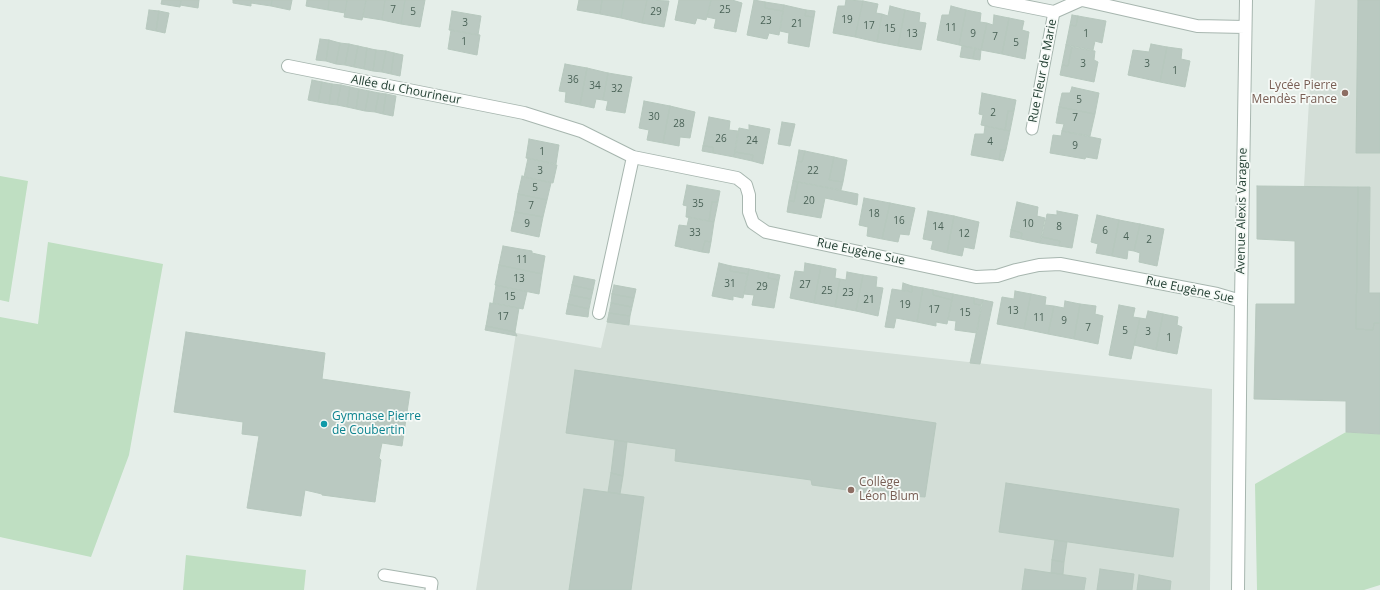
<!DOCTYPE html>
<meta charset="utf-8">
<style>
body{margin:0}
canvas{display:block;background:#e5eee9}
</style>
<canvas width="1380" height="590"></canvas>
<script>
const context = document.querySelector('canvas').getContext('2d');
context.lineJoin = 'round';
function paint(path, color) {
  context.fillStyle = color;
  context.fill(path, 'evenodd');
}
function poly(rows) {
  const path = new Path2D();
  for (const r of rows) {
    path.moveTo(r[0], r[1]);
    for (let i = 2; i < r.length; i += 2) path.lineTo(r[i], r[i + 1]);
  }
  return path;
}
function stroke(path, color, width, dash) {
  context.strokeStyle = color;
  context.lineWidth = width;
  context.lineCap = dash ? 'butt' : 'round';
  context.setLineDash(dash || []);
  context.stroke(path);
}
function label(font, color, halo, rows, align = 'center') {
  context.font = font + ' "Open Sans",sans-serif';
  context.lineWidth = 3.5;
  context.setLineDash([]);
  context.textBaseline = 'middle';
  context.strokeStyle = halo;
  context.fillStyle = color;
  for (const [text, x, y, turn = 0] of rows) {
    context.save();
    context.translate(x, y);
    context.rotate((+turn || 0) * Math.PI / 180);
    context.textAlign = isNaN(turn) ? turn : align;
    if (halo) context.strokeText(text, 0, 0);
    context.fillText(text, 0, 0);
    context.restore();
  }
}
const built = poly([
 [1315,0,1380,0,1380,293,1369,293,1370,187,1304,186],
 [607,322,1212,389,1210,590,476,590,516,333,601,348]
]);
const green = poly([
 [0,176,28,181,9,302,0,300],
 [48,242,163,264,129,455,91,557,0,537,0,317,38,324],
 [1346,432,1380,434,1380,585,1364,590,1257,590,1255,484],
 [186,555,306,570,304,590,183,590]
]);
const building = poly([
 [162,0,181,0,180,7,161,4,162,0],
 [181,0,199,0,198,8,180,5,181,0],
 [233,0,251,0,251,6,233,3,233,0],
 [251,0,272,0,271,6,251,3,251,0],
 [272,0,292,0,290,10,271,6,272,0],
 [307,0,329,0,328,10,306,6,307,0],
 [329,0,347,0,345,13,328,10,329,0],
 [347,0,366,0,362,20,344,17,347,0],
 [366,0,385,0,382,20,363,17,366,0],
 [385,0,405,0,401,24,382,20,385,0],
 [405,0,425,0,420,27,401,24,405,0],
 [579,0,602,0,600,14,577,10,579,0],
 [602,0,624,0,621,18,600,14,602,0],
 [624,0,647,0,642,23,621,18,624,0],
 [647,0,669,1,664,27,642,23,647,0],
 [679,0,711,0,706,20,697,18,695,24,675,20,679,0],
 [711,0,732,0,742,3,736,32,714,28,716,19,707,17,711,0],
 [754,0,765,2,765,8,783,11,779,35,769,33,767,39,747,35,754,0],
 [846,0,863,1,855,37,833,33,838,6,845,6,846,0],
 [1358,0,1380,0,1380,153,1356,153,1358,0],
 [863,1,878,4,876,13,882,14,877,42,855,37,863,1],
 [765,2,784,5,783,11,765,8,765,2],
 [784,5,806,10,805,16,814,17,809,47,788,43,789,33,780,31,784,5],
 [890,6,905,10,898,46,877,42,882,14,888,16,890,6],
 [951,6,966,10,959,45,937,40,942,15,949,15,951,6],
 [149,10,159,11,156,31,146,29,149,10],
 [806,10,815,11,814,17,805,16,806,10],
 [905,10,920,13,919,22,926,23,921,50,898,46,905,10],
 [966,10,981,13,980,22,987,23,981,50,959,45,966,10],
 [159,11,169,13,165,33,156,31,159,11],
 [452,11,481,16,478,35,449,30,452,11],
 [994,15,1009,18,1002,54,981,50,987,23,993,25,994,15],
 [1072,15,1078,16,1076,26,1070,25,1072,15],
 [1078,16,1106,21,1102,43,1095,41,1093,50,1066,45,1070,25,1076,26,1078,16],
 [1009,18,1024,21,1022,30,1029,32,1025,59,1002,54,1009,18],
 [451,30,480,35,477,55,448,49,451,30],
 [320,39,329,40,326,61,316,60,320,39],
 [329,40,340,43,336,64,326,61,329,40],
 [340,43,349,44,345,65,336,64,340,43],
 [349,44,358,46,354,67,345,65,349,44],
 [1151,44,1167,47,1160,82,1128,75,1133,50,1149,52,1151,44],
 [1066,45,1072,47,1068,66,1062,65,1066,45],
 [358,46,367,48,364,69,354,67,358,46],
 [962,46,975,48,973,59,960,57,962,46],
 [1072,47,1095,51,1094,60,1098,62,1094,82,1060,75,1062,65,1068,66,1072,47],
 [1167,47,1182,49,1181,59,1190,61,1185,87,1160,82,1167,47],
 [367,48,376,50,373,71,364,69,367,48],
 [975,48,981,50,980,60,973,59,975,48],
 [376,50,386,51,382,72,373,71,376,50],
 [386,51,394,53,391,74,382,72,386,51],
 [394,53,403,55,400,76,391,74,394,53],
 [565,64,587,68,580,105,565,102,566,92,559,91,565,64],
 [587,68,608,73,603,100,596,99,594,108,580,105,587,68],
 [608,73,632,77,625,113,606,110,608,101,603,100,608,73],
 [312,80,322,82,318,102,308,100,312,80],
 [322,82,332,84,329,104,318,102,322,82],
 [332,84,341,85,337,105,329,104,332,84],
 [341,85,350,87,347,107,337,105,341,85],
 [350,87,359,89,356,109,347,107,350,87],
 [1072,87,1099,93,1095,114,1059,107,1062,93,1070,93,1072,87],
 [359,89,369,91,365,111,356,109,359,89],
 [369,91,379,93,375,112,365,111,369,91],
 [379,93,386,94,383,114,375,112,379,93],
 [982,93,1016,100,1014,111,1008,111,1005,130,981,125,983,115,979,114,982,93],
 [386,94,396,96,393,116,383,114,386,94],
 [644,101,670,106,663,143,647,140,649,130,639,128,644,101],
 [670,106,695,112,690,138,680,137,679,146,663,143,670,106],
 [1059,107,1095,114,1090,136,1062,131,1064,124,1056,123,1059,107],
 [1008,111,1014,111,1010,131,1005,130,1008,111],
 [709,117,730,121,729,130,738,131,734,157,713,153,713,147,703,146,709,117],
 [782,122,795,124,790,146,778,144,782,122],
 [749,125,770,129,763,164,752,161,753,155,735,152,739,128,749,130,749,125],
 [985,126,1010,131,1006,150,1001,150,999,160,971,155,975,134,984,134,985,126],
 [1062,131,1101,139,1097,159,1086,157,1085,159,1050,153,1053,135,1061,136,1062,131],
 [529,139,559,145,556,164,526,158,529,139],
 [703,146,713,147,713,153,702,151,703,146],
 [799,150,805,151,802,162,797,161,799,150],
 [1001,150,1006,150,1003,161,999,160,1001,150],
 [805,151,834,157,829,180,843,182,841,190,793,181,797,161,802,162,805,151],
 [735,152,753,155,752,161,734,157,735,152],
 [834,157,847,160,843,182,829,180,834,157],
 [528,158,557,165,553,183,524,177,528,158],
 [522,176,551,183,547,200,518,194,522,176],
 [793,181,798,182,794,202,789,200,793,181],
 [798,182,858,194,857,205,825,198,821,218,787,212,789,200,794,202,798,182],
 [687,185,720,191,718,202,712,202,709,221,686,217,687,206,683,205,687,185],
 [1257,186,1358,187,1356,329,1373,330,1374,323,1380,323,1380,434,1346,432,1346,401,1254,399,1256,304,1295,304,1295,241,1257,239,1257,186],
 [1358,187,1370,187,1369,293,1380,293,1380,323,1374,323,1373,330,1356,329,1358,187],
 [518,194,547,200,543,217,515,212,518,194],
 [864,198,890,203,882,239,867,236,868,227,859,225,864,198],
 [712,202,718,202,714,222,709,221,712,202],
 [1017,202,1038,207,1037,216,1045,218,1040,243,1021,239,1022,233,1011,230,1017,202],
 [890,203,915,208,909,235,900,234,898,242,882,239,890,203],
 [928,211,954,216,947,253,931,249,933,241,923,239,928,211],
 [1057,211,1078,215,1072,248,1059,246,1060,241,1042,237,1047,214,1057,215,1057,211],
 [515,212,543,217,539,237,511,231,515,212],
 [1097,215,1119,220,1112,256,1096,253,1098,244,1091,242,1097,215],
 [954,216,979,222,974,249,964,247,962,256,947,253,954,216],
 [689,217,714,222,711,242,705,241,702,252,675,246,679,225,687,226,689,217],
 [1119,220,1140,224,1134,251,1128,250,1127,259,1112,256,1119,220],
 [1140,224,1164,229,1157,266,1139,262,1140,253,1134,251,1140,224],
 [1011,230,1022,233,1021,239,1010,237,1011,230],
 [1042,237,1060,241,1059,246,1040,243,1042,237],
 [705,241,711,242,709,253,702,252,705,241],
 [503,246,532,251,532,253,545,256,542,274,499,265,503,246],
 [719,263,731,266,730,271,748,274,743,298,733,296,733,300,712,296,719,263],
 [805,263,821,266,814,303,790,298,795,271,804,272,805,263],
 [499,265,542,274,539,294,495,285,499,265],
 [731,266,749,269,748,274,730,271,731,266],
 [821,266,836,269,835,278,840,279,835,307,814,303,821,266],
 [749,269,769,273,768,278,779,280,774,308,752,305,754,295,744,294,749,269],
 [847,272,863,275,856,311,835,307,840,279,846,280,847,272],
 [769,273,780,275,779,280,768,278,769,273],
 [863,275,877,277,876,287,883,288,878,316,856,311,863,275],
 [574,276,595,280,593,290,572,285,574,276],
 [903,283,912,286,912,292,902,290,903,283],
 [496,285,527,292,523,309,493,303,496,285],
 [572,285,593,290,591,299,570,295,572,285],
 [614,285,636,289,634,298,612,294,614,285],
 [912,286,923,288,917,322,896,318,894,328,885,327,892,289,912,292,912,286],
 [923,288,933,290,933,295,952,300,947,324,936,322,936,326,917,322,923,288],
 [933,290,953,294,952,300,933,295,933,290],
 [1015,291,1031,294,1024,329,997,324,1002,297,1014,299,1015,291],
 [612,294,634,298,632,307,611,303,612,294],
 [953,294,974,298,974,304,981,305,977,333,955,330,956,321,948,320,953,294],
 [1031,294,1046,297,1045,305,1054,306,1048,334,1024,329,1031,294],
 [570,295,591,299,589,309,568,304,570,295],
 [974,298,983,300,981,305,974,304,974,298],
 [983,300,993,302,980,364,970,363,983,300],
 [1065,301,1080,304,1074,339,1048,334,1054,306,1064,308,1065,301],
 [490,303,519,308,515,332,486,326,490,303],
 [611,303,632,307,630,316,609,313,611,303],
 [568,304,589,309,588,317,566,314,568,304],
 [1080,304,1096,306,1095,314,1103,316,1098,344,1074,339,1080,304],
 [1119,305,1135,308,1133,317,1140,318,1131,359,1109,355,1119,305],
 [1148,311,1163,314,1156,350,1134,345,1140,318,1146,319,1148,311],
 [609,313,630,316,629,325,607,322,609,313],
 [1163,314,1178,317,1177,325,1182,327,1177,354,1156,350,1163,314],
 [486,326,515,332,517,336,485,330,486,326],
 [186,332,325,353,322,379,410,392,402,446,382,443,379,458,381,460,375,502,322,495,322,494,305,490,301,516,247,508,259,436,242,434,243,422,174,412,186,332],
 [575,370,936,423,925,497,912,496,911,499,812,485,811,480,675,461,676,449,566,433,575,370],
 [615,440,627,442,623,476,611,473,615,440],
 [611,473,623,476,620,494,608,492,611,473],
 [1006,483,1179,509,1173,557,999,532,1006,483],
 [584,489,644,497,631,590,569,590,584,489],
 [1055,540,1067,542,1064,562,1052,560,1055,540],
 [1052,560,1064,562,1063,574,1051,573,1052,560],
 [1025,569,1086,578,1084,590,1022,590,1025,569],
 [1100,569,1134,574,1132,590,1097,590,1100,569],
 [1139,575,1171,581,1170,590,1137,590,1139,575]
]);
const service = poly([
 [1032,129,1054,12],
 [384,575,432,583,431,590]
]);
const minor = poly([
 [994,0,1054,12,1081,0],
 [1082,0,1197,26,1245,27],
 [288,66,524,113,581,131,633,157,737,178,746,185,749,195,749,212,753,223,766,232,976,277,997,276,1016,270,1039,265,1060,264,1217,294,1241,301],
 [599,313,633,157],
 [1238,590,1241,301,1246,0]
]);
const markers = [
 [1345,93,4,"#8d6e63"],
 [324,424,4,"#0f9aa8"],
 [851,490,4,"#8d6e63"]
];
const numberNames = [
 ["7",393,10],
 ["25",725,10],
 ["5",413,12],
 ["29",656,12],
 ["19",847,20],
 ["23",766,21],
 ["3",465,23],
 ["21",797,24],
 ["17",869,26],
 ["11",951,28],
 ["15",890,29],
 ["13",912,34],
 ["9",973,34],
 ["1",1086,34],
 ["7",995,37],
 ["1",464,42],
 ["5",1016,43],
 ["3",1083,64],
 ["3",1147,64],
 ["1",1175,71],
 ["36",573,80],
 ["34",595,86],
 ["32",617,89],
 ["5",1079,100],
 ["2",993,113],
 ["30",654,117],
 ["7",1075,118],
 ["28",679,124],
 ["26",721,139],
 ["24",752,141],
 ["4",990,142],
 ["9",1075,146],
 ["1",542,152],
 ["3",540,171],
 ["22",813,171],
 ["5",535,188],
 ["20",809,201],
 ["35",698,204],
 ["7",531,206],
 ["18",874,214],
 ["16",899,221],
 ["9",527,224],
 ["10",1028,224],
 ["14",938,227],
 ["8",1059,227],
 ["6",1105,231],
 ["33",695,233],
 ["12",964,234],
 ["4",1126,237],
 ["2",1149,240],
 ["11",522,260],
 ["13",519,279],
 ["31",730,284],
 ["27",805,285],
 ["29",762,287],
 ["25",827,291],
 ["23",848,293],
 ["15",510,297],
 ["21",869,300],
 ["19",905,305],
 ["17",934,310],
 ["13",1013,311],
 ["15",965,313],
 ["17",503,317],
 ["11",1039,318],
 ["9",1064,321],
 ["7",1088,328],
 ["5",1125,331],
 ["3",1148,332],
 ["1",1169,338]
];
const streetNames = [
 ["Rue Fleur de Marie",1043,71,-79],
 ["Allée du Chourineur",406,90,11],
 ["Avenue Alexis Varagne",1242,211,-89],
 ["Rue Eugène Sue",861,252,12],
 ["Rue Eugène Sue",1190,290,12]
];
const educationNames = [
 ["Lycée Pierre",1337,86],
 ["Mendès France",1337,100],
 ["Collège",859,483,"left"],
 ["Léon Blum",859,497,"left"]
];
const cultureNames = [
 ["Gymnase Pierre",332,417],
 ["de Coubertin",332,431]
];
paint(built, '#d3ded7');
paint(green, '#bfdfc2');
paint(building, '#bac9c1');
stroke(building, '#b7c8be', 1);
stroke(service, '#a7b6af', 13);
stroke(minor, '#a7b6af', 14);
stroke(service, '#fff', 11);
stroke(minor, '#fff', 12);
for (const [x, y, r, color] of markers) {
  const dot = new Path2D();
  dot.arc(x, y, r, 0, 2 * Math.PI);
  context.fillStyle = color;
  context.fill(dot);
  stroke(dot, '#f6faf7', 1.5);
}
label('10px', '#4a6257', null, numberNames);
label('12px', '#244034', '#f6faf7', streetNames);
label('12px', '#785e54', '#f6faf7', educationNames, 'right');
label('12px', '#0d838f', '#f6faf7', cultureNames, 'left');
</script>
